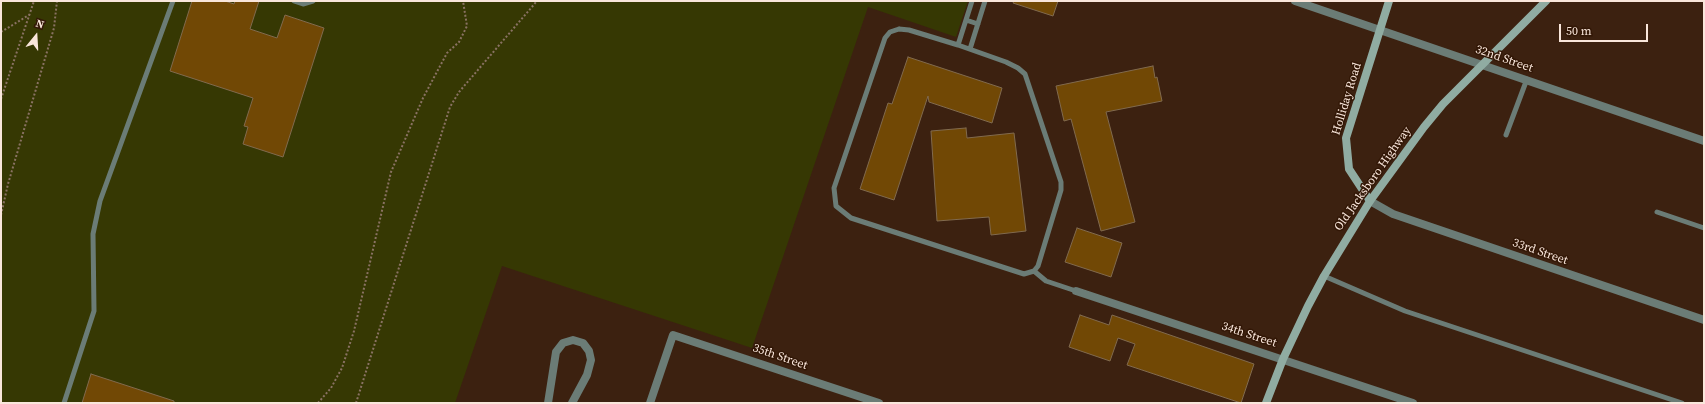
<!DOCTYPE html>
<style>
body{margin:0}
#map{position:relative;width:1705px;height:404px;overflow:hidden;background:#3c2110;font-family:"Source Serif 4",serif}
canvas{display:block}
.frame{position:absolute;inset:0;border:2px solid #f9e6db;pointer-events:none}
.north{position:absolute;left:16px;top:16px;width:40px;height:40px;-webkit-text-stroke:3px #321706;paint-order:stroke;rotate:18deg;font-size:11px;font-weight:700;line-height:16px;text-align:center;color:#f9e6db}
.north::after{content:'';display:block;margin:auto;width:14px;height:18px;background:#f9e6db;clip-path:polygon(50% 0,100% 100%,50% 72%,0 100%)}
.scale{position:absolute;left:1559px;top:24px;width:89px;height:18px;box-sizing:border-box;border:2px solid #f9e6db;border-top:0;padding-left:5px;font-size:12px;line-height:14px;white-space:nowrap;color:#f9e6db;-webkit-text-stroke:3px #321706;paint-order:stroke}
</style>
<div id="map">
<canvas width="1705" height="404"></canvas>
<div class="frame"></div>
<div class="north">N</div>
<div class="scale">50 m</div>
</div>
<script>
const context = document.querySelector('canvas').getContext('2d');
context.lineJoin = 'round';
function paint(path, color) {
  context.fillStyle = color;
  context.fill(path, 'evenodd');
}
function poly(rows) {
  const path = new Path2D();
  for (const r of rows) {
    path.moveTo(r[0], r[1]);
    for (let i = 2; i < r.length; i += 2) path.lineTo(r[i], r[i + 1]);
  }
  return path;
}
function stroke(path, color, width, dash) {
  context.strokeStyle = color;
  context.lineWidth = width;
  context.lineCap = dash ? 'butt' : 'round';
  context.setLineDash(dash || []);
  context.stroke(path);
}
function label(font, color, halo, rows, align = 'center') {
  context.font = font + ' "Source Serif 4",serif';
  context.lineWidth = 3;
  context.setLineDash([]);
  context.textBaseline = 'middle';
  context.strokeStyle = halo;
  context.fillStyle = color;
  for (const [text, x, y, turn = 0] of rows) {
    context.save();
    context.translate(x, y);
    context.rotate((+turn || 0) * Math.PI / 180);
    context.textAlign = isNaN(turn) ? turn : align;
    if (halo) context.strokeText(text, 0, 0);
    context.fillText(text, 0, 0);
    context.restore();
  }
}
const green = poly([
 [1,1,968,1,956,37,868,7,752,348,502,266,455,403,1,403]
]);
const building = poly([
 [192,1,225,1,234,4,235,1,259,1,250,29,277,38,285,15,324,28,283,157,243,144,248,127,244,126,253,98,170,71,192,1],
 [1014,1,1058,1,1053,16,1013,3,1014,1],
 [908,57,1002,88,992,123,929,102,928,96,894,200,860,189,888,103,892,104,908,57],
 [1153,66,1155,78,1157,77,1162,101,1106,112,1135,222,1101,231,1071,119,1064,121,1056,86,1153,66],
 [966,128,967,138,1014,133,1026,231,991,235,989,217,937,221,931,131,966,128],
 [1077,228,1122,243,1111,277,1065,262,1077,228],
 [1080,315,1109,325,1112,315,1254,364,1241,403,1127,365,1135,344,1118,338,1110,361,1069,347,1080,315],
 [91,374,174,401,174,403,82,403,91,374]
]);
const path = poly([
 [1,32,29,15],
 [1,99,34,1],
 [1,215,8,184,54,28,57,1],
 [318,403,331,388,342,368,354,331,391,172,423,98,447,53,459,42,467,26,463,1],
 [356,403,450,107,459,92,537,1]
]);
const lane = poly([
 [294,1,303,4,313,1],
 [966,20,978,24],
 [899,29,909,30,958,45,1006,62,1018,68,1025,74,1061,182,1061,190,1038,266,1034,271,1024,274,851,218,836,206,834,188,885,38,890,32,899,29],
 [958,45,972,1],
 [970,49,985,1],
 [1506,135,1527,79],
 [1657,212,1704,228],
 [1034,271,1046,281,1076,291],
 [1324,276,1405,311,1682,403],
 [64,403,94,311,93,234,100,201,173,1]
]);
const street = poly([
 [1295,1,1704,141],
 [1370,201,1393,214,1704,320],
 [1076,291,1413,403],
 [548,403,556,352,563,343,573,340,583,343,589,351,591,360,587,375,572,403],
 [650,403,673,335,879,403]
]);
const secondary = poly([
 [1370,201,1349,169,1346,138,1389,1],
 [1266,403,1283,359,1308,306,1324,276,1370,201,1424,127,1443,104,1546,1]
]);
const streetNames = [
 ["32nd Street",1504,59,19],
 ["Holliday Road",1347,99,-73],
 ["Old Jacksboro Highway",1373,179,-55],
 ["33rd Street",1540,252,19],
 ["34th Street",1249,335,18],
 ["35th Street",780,357,19]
];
paint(green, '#363803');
paint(building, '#714805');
stroke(building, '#816a4e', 1);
stroke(path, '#8a7263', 2, [2, 2]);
stroke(lane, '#6b7c76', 5);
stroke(street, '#6b7c76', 8);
stroke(secondary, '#90aca2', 8);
label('12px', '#f9e6db', '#321706', streetNames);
</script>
